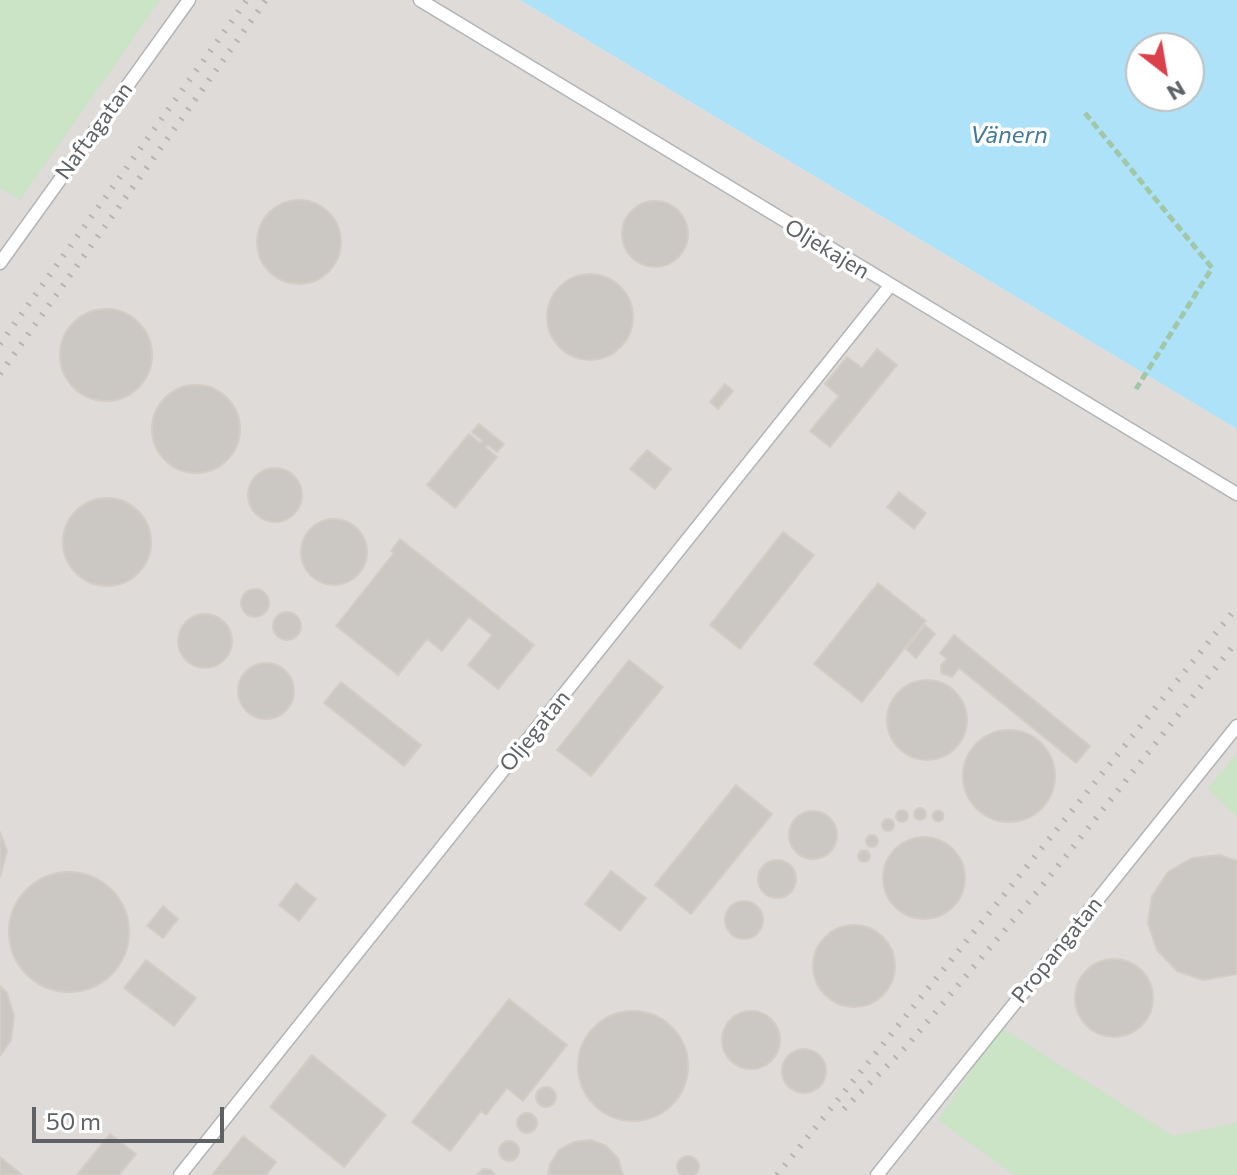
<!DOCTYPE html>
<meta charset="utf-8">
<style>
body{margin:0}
#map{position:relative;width:1237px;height:1175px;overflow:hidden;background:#efece7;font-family:Commissioner,sans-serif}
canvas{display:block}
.north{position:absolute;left:1125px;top:32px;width:80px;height:80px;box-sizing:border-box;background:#fff;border:2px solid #bfc0c1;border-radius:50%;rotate:149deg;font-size:22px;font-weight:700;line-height:32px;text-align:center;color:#5e6265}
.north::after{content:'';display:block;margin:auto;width:28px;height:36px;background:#db414a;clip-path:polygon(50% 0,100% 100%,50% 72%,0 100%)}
.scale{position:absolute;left:32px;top:1107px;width:192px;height:36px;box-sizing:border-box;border:4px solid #5e6265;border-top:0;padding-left:10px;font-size:24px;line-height:28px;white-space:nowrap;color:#5e6265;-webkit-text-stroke:6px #fff;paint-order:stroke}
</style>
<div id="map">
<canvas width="1237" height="1175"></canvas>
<div class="north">N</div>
<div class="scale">50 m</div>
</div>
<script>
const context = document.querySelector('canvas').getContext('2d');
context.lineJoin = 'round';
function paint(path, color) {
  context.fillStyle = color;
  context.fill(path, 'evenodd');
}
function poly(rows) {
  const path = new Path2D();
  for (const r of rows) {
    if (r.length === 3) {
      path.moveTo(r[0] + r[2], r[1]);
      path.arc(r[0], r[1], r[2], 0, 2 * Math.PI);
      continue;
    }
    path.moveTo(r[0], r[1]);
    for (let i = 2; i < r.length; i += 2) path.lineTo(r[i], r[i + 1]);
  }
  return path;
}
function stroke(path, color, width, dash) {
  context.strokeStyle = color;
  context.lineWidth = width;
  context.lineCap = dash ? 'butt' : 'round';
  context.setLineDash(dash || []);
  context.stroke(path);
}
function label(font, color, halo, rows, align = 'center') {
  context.font = font + ' Commissioner,sans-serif';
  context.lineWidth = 7;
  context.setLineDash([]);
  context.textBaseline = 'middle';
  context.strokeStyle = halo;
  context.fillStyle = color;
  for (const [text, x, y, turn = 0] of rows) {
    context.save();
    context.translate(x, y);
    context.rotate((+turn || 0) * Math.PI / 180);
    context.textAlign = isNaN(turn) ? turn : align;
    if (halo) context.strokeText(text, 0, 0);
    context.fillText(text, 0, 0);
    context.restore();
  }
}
const industrial = poly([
 [0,0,520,0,1237,429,1237,1175,0,1175]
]);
const green = poly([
 [0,0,160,0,20,200,0,188],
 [1237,753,1237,817,1208,789],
 [1000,1027,1173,1136,1237,1123,1237,1175,1014,1175,938,1120]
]);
const water = poly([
 [520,0,1237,0,1237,429],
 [1141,48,1189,48,1189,96,1141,96]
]);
const building = poly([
 [299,242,42],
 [655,234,33],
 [590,317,43],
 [106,355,46],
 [877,349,897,365,830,447,810,431,839,396,825,384,847,357,862,368,877,349],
 [725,384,733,391,718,409,710,402,725,384],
 [196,429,44],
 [479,424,504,444,497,452,488,445,485,447,497,457,455,508,427,485,469,434,480,443,483,441,472,432,479,424],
 [647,450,671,469,655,489,630,469,647,450],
 [275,495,27],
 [899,492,926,513,914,529,887,507,899,492],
 [107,542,44],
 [334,552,33],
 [783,532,814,555,740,649,710,625,783,532],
 [400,539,534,645,498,689,468,665,492,635,469,617,442,651,427,639,398,675,336,626,394,553,391,551,400,539],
 [878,583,926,621,862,702,814,664,878,583],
 [255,603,14],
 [287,626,14],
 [205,641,27],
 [925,625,935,634,916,658,906,649,925,625],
 [954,635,1090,746,1076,763,959,668,952,677,941,673,941,665,947,659,940,653,954,635],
 [629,660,663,687,591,776,557,750,629,660],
 [266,691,28],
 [927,720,40],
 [341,682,421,745,404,766,324,703,341,682],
 [1009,776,46],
 [736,785,772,814,691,914,655,885,736,785],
 [920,814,6],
 [902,816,6],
 [938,816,5.5],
 [813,835,24],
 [888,825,6],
 [0,832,7,851,0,877,0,832],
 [872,841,6],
 [924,878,41],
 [864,856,6],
 [1220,855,1237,861,1237,974,1203,980,1177,971,1157,950,1148,923,1152,896,1168,872,1192,858,1220,855],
 [777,879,19],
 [611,871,646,898,620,931,585,904,611,871],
 [69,932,60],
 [296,883,316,899,299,921,279,905,296,883],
 [744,920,19],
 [163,906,178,919,163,938,147,926,163,906],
 [854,966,41],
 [1114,998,39],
 [146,960,196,998,174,1026,124,988,146,960],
 [0,986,7,993,14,1016,11,1040,0,1056,0,986],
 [509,999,567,1045,523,1101,507,1088,486,1115,481,1111,450,1151,412,1122,509,999],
 [633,1066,55],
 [751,1040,29],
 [804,1071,22],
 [312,1055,386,1115,344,1167,270,1107,312,1055],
 [546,1097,10],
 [527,1123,10],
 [110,1134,136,1154,119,1175,77,1175,110,1134],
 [243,1136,276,1162,266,1175,212,1175,243,1136],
 [591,1140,606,1146,618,1158,623,1175,548,1175,550,1164,559,1150,574,1142,591,1140],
 [509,1151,10],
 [688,1167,11],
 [0,1157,22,1175,0,1175,0,1157],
 [483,1169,491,1170,495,1175,477,1175,483,1169]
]);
const path = poly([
 [1085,113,1212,268,1136,389]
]);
const service = poly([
 [420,0,1237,494],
 [0,263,189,0],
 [180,1175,889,287],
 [877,1175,1237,726]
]);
const rail = poly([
 [0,344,247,0],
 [0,374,266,0],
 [844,1109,906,1047,1042,886,1237,641],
 [777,1175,1237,607]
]);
const streetNames = [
 ["Naftagatan",94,131,-54],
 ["Oljekajen",827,249,31],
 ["Oljegatan",535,731,-51],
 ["Propangatan",1057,950,-51]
];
const waterNames = [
 ["Vänern",1009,135]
];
paint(industrial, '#dedbd9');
paint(green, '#cae4c5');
paint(water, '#aee2f8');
paint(building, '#cbc7c3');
stroke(building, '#d3cdc5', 2);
stroke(service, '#b2b4b7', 15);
stroke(path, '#a1c7a6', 5, [8, 4]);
stroke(service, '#fff', 12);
stroke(rail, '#b4b5b5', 6, [2, 10]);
label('22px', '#5e6265', '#fff', streetNames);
label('italic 24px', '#447998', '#fff', waterNames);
</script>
